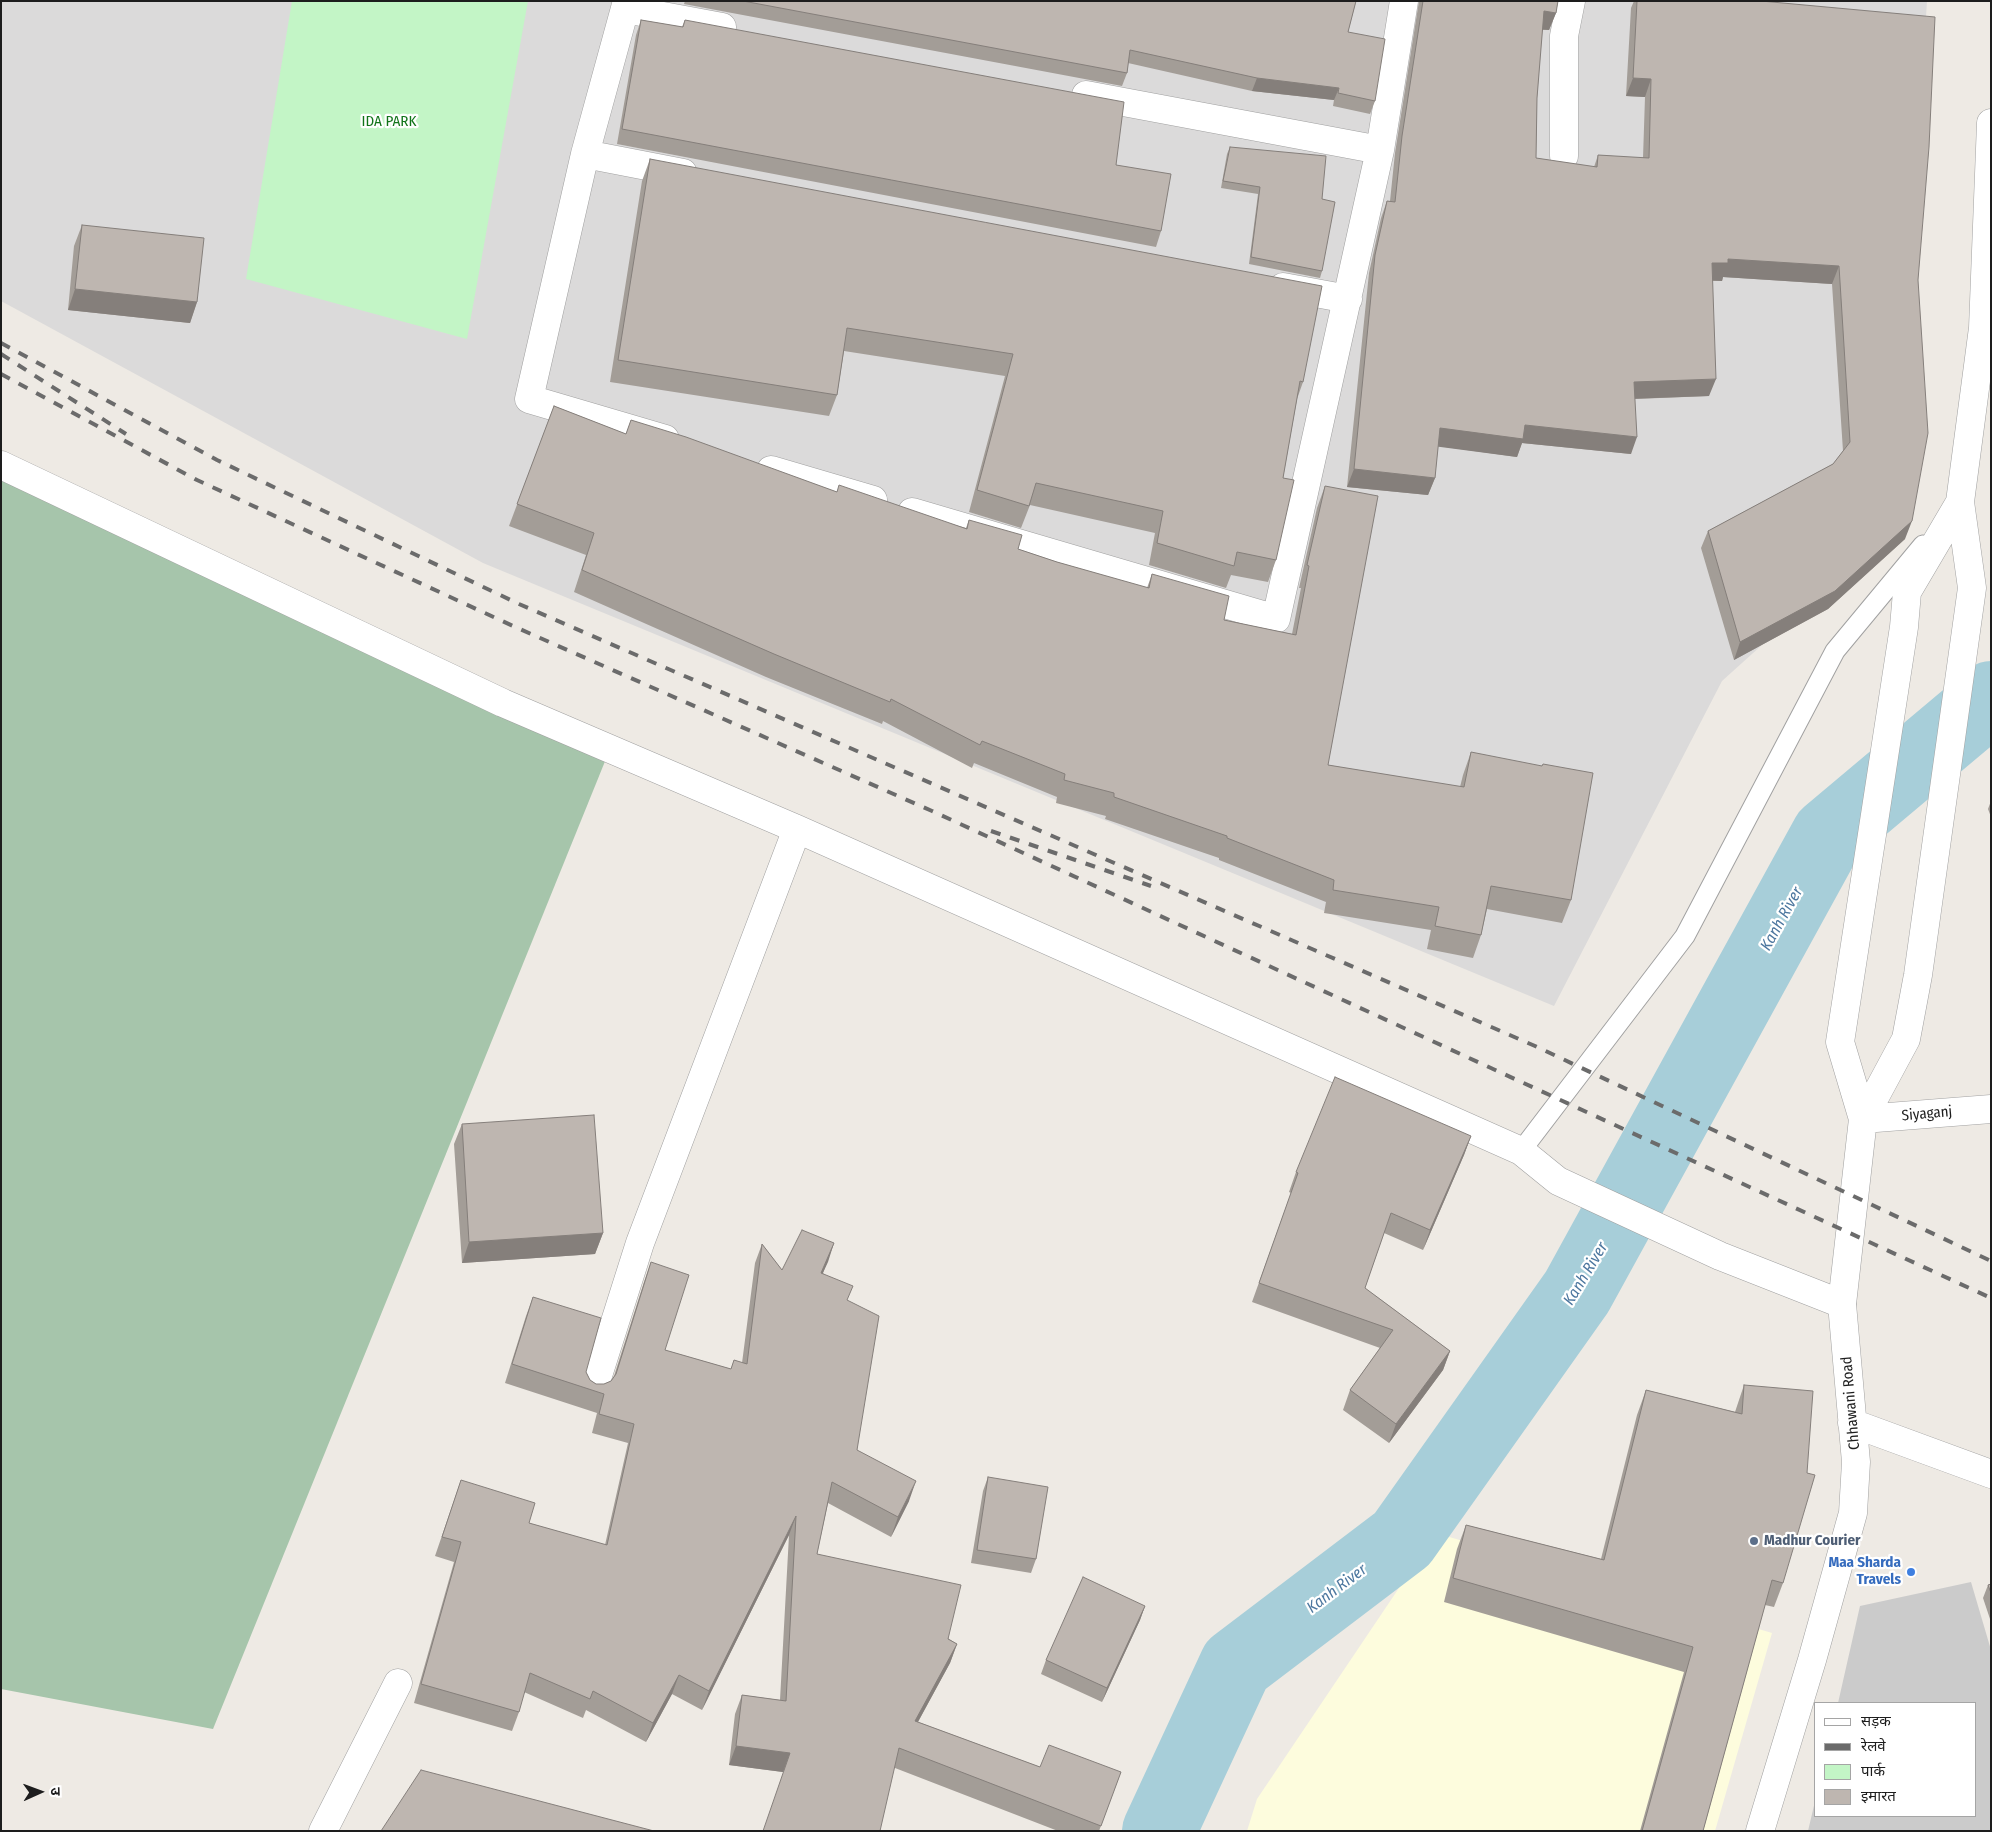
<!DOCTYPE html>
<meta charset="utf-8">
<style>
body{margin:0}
#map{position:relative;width:1992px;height:1832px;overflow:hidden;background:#eeeae4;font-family:"Fira Sans Condensed","Noto Sans Devanagari",sans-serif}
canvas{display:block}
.frame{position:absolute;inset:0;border:2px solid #1d1d1d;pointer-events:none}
.legend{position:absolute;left:1814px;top:1702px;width:162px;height:115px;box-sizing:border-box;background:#fff;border:1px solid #a5a5a5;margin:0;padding:6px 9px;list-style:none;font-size:15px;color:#1d1d1d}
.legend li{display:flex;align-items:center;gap:10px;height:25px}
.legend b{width:25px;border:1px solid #a5a5a5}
.north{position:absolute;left:15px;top:1767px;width:50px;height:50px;-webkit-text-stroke:4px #fff;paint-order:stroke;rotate:88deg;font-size:14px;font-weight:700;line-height:20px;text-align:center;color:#1d1d1d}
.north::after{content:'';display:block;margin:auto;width:18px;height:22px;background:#1d1d1d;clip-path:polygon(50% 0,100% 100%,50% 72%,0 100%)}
</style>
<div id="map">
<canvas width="1992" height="1832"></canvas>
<div class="frame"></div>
<ul class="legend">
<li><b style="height:6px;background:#fff"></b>सड़क</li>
<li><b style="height:6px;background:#6b6b6b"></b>रेलवे</li>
<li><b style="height:14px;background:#c3f5c6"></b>पार्क</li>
<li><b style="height:14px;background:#beb6b0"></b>इमारत</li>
</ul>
<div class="north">उ</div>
</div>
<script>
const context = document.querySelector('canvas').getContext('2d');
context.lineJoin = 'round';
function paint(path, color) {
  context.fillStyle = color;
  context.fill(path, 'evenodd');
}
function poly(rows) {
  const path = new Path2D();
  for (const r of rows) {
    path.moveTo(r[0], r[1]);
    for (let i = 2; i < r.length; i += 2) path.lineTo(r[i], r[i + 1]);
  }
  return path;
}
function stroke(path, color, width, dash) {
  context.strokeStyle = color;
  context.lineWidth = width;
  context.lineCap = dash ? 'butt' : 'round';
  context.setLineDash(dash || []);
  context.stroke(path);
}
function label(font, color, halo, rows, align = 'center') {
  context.font = font + ' "Fira Sans Condensed",sans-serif';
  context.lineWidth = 4.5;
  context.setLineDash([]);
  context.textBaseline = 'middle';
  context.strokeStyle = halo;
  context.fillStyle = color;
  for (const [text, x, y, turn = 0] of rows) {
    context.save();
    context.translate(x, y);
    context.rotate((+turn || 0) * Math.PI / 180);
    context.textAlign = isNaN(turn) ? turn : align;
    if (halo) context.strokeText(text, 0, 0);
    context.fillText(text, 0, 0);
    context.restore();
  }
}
const residential = poly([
 [1,1,1927,1,1894,526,1722,681,1554,1006,483,563,1,301]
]);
const education = poly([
 [1436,1533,1772,1633,1715,1831,1247,1831,1257,1799]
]);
const religious = poly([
 [1971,1582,1991,1650,1991,1831,1808,1831,1816,1797,1816,1816,1976,1816,1976,1703,1838,1703,1860,1606]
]);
const cemetery = poly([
 [1,465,610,749,213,1729,1,1689]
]);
const park = poly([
 [292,1,528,1,467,339,246,279]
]);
const river = poly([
 [1159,1831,1236,1665,1402,1539,1577,1292,1828,835,1991,698]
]);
const service = poly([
 [1521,1151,1685,936,1835,651,1923,545]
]);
const minor = poly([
 [627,1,585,154,529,399,665,439],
 [625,9,722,27],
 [1086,95,1380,150],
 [585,154,683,173],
 [1564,156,1564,36,1571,1],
 [1283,287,1348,299],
 [1,465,503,703,797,829,1521,1151,1558,1181,1720,1256,1842,1304],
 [771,470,873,500],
 [912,512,1276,619,1380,150,1404,1],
 [594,1388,640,1243,797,829],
 [323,1831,398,1683]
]);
const tertiary = poly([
 [1863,1119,1840,1042,1904,627,1907,592,1960,502],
 [1863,1119,1991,1109],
 [1852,1423,1991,1474],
 [1760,1831,1812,1660,1853,1513,1856,1462,1842,1304,1863,1119,1906,1039,1918,975,1972,588,1960,502,1983,328,1991,123]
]);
const rail = poly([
 [1,343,217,460,519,604,1535,1046,1991,1261],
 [1,354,126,434],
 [1,374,197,480,513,626,932,811,1991,1298],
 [991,831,1151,886]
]);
const wall = poly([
 [685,1,1356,1,1348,32,1375,101,1370,114,1333,106,1334,100,1252,91,1128,63,1127,73,1122,86,684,4],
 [1419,1,1558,1,1556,13,1549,30,1542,30,1537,98,1536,158,1594,167,1598,155,1643,158,1645,97,1626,96,1631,8,1634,1,1761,1,1918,280,1905,539,1828,609,1734,660,1701,548,1708,531,1833,464,1843,451,1832,284,1723,277,1722,281,1712,281,1709,396,1635,399,1631,454,1522,443,1517,457,1438,446,1435,478,1428,495,1347,487,1369,273,1381,218,1387,201,1390,201,1395,153],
 [641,20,682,27,685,20,1116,165,1161,231,1156,247,617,144,636,35],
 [1230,147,1322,199,1322,271,1320,278,1249,264,1258,194,1221,188,1227,154],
 [650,159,1303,382,1297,399,1283,478,1276,560,1268,582,1231,575,1226,588,1149,565,1155,533,1030,505,1021,528,969,512,1005,376,844,351,837,395,829,416,610,382,642,181],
 [82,225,197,302,190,323,68,310,74,246],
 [554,406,626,434,631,420,837,492,966,528,969,520,1018,549,1057,562,1147,588,1152,574,1224,620,1292,634,1301,588,1299,588,1317,508,1325,486,1328,765,1460,787,1463,775,1471,752,1571,900,1562,923,1487,909,1481,935,1473,958,1427,949,1431,930,1324,913,1326,902,1219,860,1219,858,1105,819,1106,816,1056,803,1057,797,974,763,972,768,883,721,882,724,766,677,574,592,586,555,509,526],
 [1991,801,1991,817,1988,809],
 [462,1124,603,1233,595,1254,462,1263,454,1144],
 [1471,1136,1464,1155,1423,1250,1384,1233,1365,1288,1450,1351,1443,1370,1389,1443,1343,1410,1350,1390,1380,1348,1252,1302,1291,1193,1289,1192,1296,1172],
 [834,1243,823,1273,848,1301,857,1450,909,1501,891,1537,828,1503,817,1554,957,1644,950,1663,918,1722,1040,1767,1121,1772,1099,1831,1058,1831,895,1768,783,1772,729,1765,735,1714,742,1695,780,1700,789,1535,702,1710,672,1694,646,1742,586,1710,583,1718,524,1692,519,1712,512,1731,414,1703,454,1562,435,1556,461,1480,529,1523,605,1545,628,1443,592,1433,597,1413,505,1383,526,1316,533,1297,586,1372,590,1380,596,1384,604,1384,611,1381,614,1376,644,1282,651,1262,665,1350,731,1369,734,1360,742,1363,755,1263,762,1244,782,1270],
 [1744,1385,1783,1583,1774,1607,1765,1605,1703,1831,1640,1831,1684,1672,1444,1602,1457,1549,1466,1525,1601,1559,1637,1415,1646,1390,1735,1412],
 [988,1477,1036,1559,1031,1573,971,1563,983,1491],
 [1991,1584,1991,1622,1983,1598,1988,1585],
 [1145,1606,1140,1620,1102,1702,1041,1674,1046,1660]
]);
const shadedWall = poly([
 [1544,11,1556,13,1549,30,1538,29],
 [1257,78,1339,88,1334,100,1252,91],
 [1633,78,1651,79,1645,97,1626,96],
 [1728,259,1839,266,1832,284,1723,277,1722,281,1705,280,1712,263],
 [75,289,197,302,190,323,68,310],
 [1716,379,1709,396,1627,399,1634,382],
 [1525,425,1637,437,1631,454,1522,443,1517,457,1433,446,1440,428],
 [1354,469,1435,478,1428,495,1347,487],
 [1912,521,1905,539,1828,609,1734,660,1740,642],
 [1471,1136,1464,1155,1423,1250,1430,1230],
 [603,1233,595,1254,462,1263,469,1242],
 [834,1243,828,1262,814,1292,821,1273],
 [1450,1351,1443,1370,1389,1443,1396,1424],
 [916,1481,909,1501,891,1537,898,1517],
 [796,1516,789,1535,702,1710,709,1691],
 [1145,1606,1140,1620,1102,1702,1107,1688],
 [957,1644,950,1663,908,1740,915,1721],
 [679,1675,672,1694,646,1742,653,1723],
 [736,1746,790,1753,783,1772,729,1765]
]);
const building = poly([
 [743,1,1356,1,1348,32,1385,39,1375,101,1338,93,1339,88,1257,78,1130,50,1127,73,743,1],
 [1423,1,1558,1,1556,13,1544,11,1537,98,1536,158,1597,167,1598,155,1649,158,1651,79,1633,78,1637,1,1761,1,1935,17,1929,147,1918,280,1928,433,1912,521,1835,591,1740,642,1708,531,1833,464,1850,442,1839,266,1728,259,1728,263,1712,263,1716,379,1634,382,1637,437,1525,425,1523,439,1440,428,1435,478,1354,469,1375,255,1387,201,1395,202,1402,136,1423,1],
 [641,20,683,27,685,20,1124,102,1116,165,1171,174,1161,231,622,129,641,20],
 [1230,147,1326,156,1322,199,1335,202,1322,271,1251,257,1260,187,1223,181,1230,147],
 [650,159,1322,286,1303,382,1300,381,1283,478,1294,480,1276,560,1237,552,1234,566,1157,543,1163,511,1036,483,1029,506,977,490,1013,354,847,328,837,395,618,360,650,159],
 [82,225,204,238,197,302,75,289,82,225],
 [554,406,626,434,631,420,686,437,837,492,839,485,967,529,969,520,1022,535,1018,549,1057,562,1149,588,1152,574,1229,596,1224,620,1296,635,1309,566,1307,565,1325,486,1378,496,1328,765,1464,787,1471,752,1542,766,1543,764,1593,773,1571,900,1491,886,1481,935,1435,926,1439,907,1333,890,1334,880,1227,838,1227,836,1114,797,1114,793,1064,780,1065,774,982,741,980,745,891,699,890,702,774,654,582,570,594,533,517,504,554,406],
 [1335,1077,1471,1136,1430,1230,1391,1213,1365,1288,1450,1351,1396,1424,1350,1390,1393,1330,1259,1283,1298,1173,1296,1172,1335,1077],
 [594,1115,603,1233,469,1242,462,1124,594,1115],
 [802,1230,834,1243,821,1273,853,1286,847,1300,879,1316,857,1450,916,1481,898,1517,832,1482,817,1554,961,1585,948,1639,957,1644,915,1721,1040,1767,1049,1745,1121,1772,1101,1826,899,1748,880,1831,763,1831,790,1753,736,1746,742,1695,786,1701,796,1516,709,1691,679,1675,653,1723,593,1691,590,1699,530,1673,519,1712,421,1684,461,1542,442,1537,461,1480,535,1503,529,1523,607,1545,634,1424,599,1414,604,1394,512,1364,533,1297,601,1318,586,1372,590,1380,596,1384,604,1384,611,1381,616,1374,651,1262,689,1275,665,1350,731,1369,734,1360,747,1364,762,1244,782,1270,802,1230],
 [1744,1385,1813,1391,1807,1473,1815,1475,1783,1583,1772,1580,1703,1831,1642,1831,1693,1647,1453,1578,1466,1525,1604,1560,1646,1390,1742,1414,1744,1385],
 [988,1477,1048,1487,1036,1559,977,1550,988,1477],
 [1083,1577,1145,1606,1107,1688,1046,1660,1083,1577],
 [1991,1584,1991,1593,1988,1585,1991,1584],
 [421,1770,654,1831,381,1831,421,1770]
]);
const markers = [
 [1754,1541,5,"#5c6f8a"],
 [1911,1572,5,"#3f7fe0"]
];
const parkNames = [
 ["IDA PARK",389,122]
];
const streetNames = [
 ["Siyaganj",1927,1114,-5],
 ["Chhawani Road",1851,1403,-95]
];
const serviceNames = [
 ["Madhur Courier",1764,1541]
];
const shopNames = [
 ["Maa Sharda",1901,1563],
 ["Travels",1901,1580]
];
const waterNames = [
 ["Kanh River",1782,919,-61],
 ["Kanh River",1586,1274,-59],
 ["Kanh River",1337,1589,-37]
];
paint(residential, '#dbdada');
paint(education, '#fdfcdd');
paint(religious, '#cbcbcb');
paint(cemetery, '#a6c5ab');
paint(park, '#c3f5c6');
stroke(river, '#a7ced9', 74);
stroke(service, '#a1a1a1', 21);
stroke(minor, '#a1a1a1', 29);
stroke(tertiary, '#a1a1a1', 29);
stroke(service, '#fff', 19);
stroke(minor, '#fff', 28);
stroke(tertiary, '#fff', 28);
stroke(rail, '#6b6b6b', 4, [10, 10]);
paint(wall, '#a39d97');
paint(shadedWall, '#857f7b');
paint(building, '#beb6b0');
stroke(building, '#857f7b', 1);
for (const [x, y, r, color] of markers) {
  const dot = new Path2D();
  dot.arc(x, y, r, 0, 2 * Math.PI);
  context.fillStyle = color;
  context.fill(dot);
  stroke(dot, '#fff', 2);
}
label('15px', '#12741a', '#fff', parkNames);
label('15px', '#1d1d1d', '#fff', streetNames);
label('bold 15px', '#4e5e75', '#fff', serviceNames, 'left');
label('bold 15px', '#366cbe', '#fff', shopNames, 'right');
label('italic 16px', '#4d779f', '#fff', waterNames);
</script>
